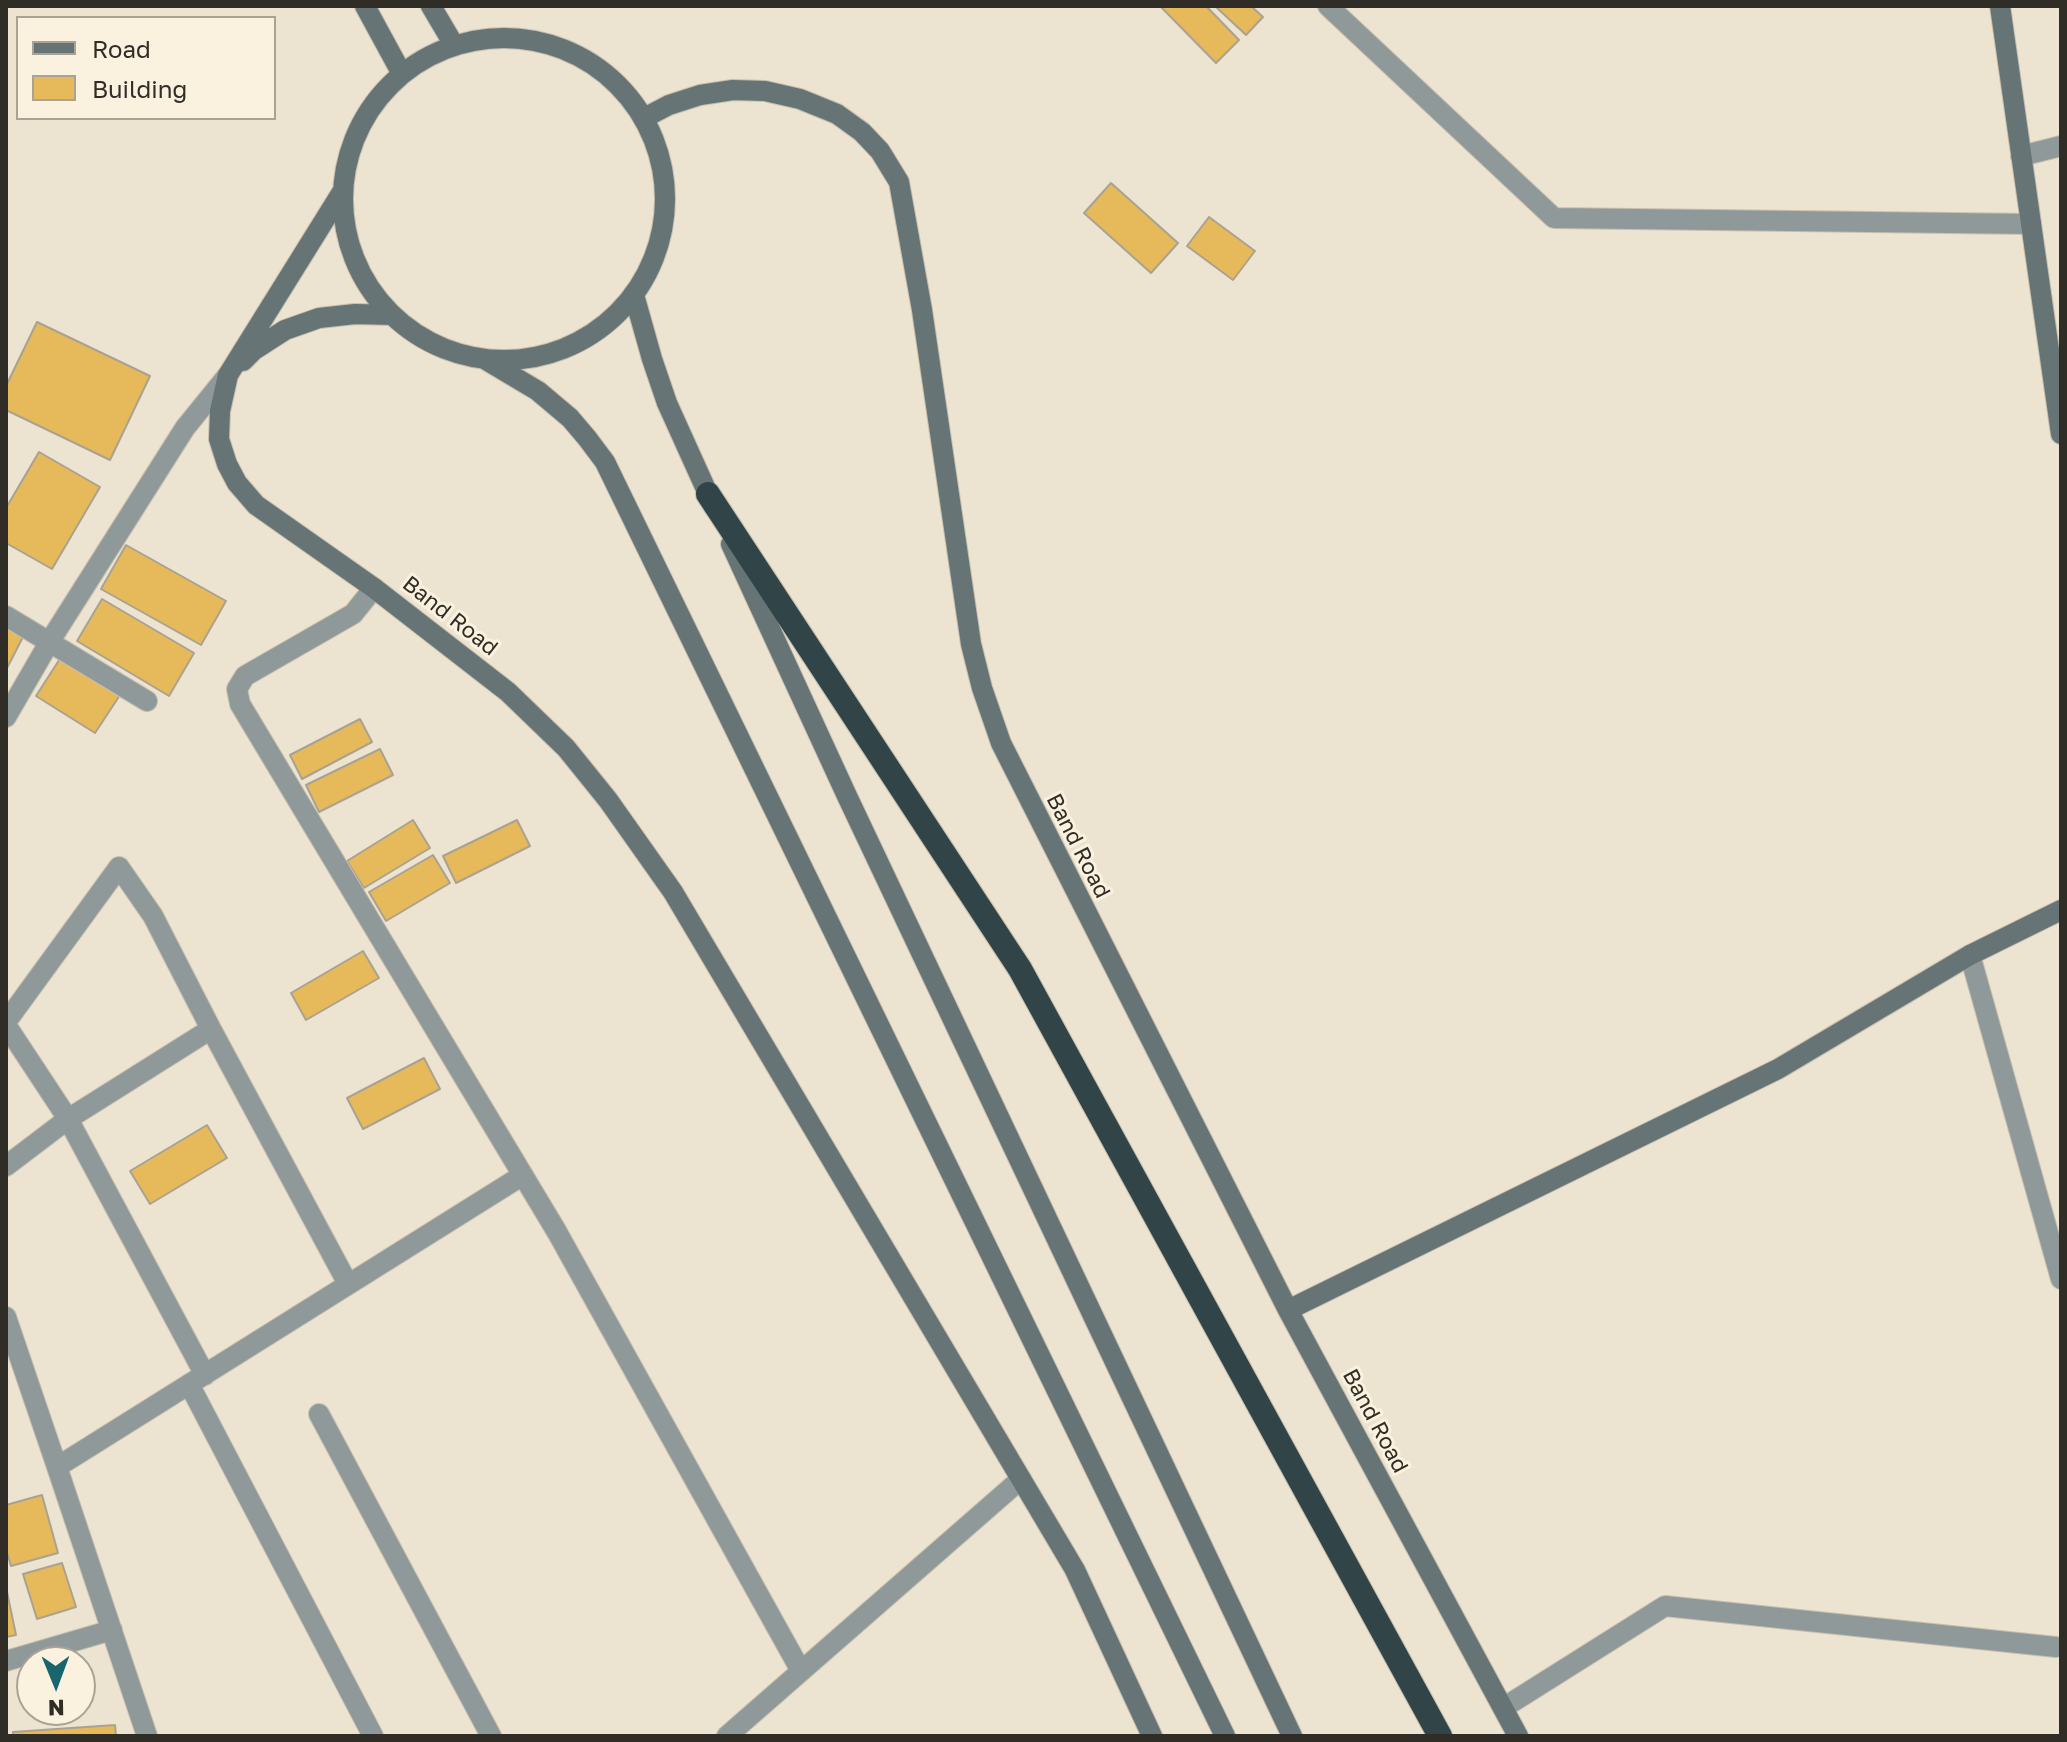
<!DOCTYPE html>
<style>
body{margin:0}
#map{position:relative;width:2067px;height:1742px;overflow:hidden;background:#ece3d1;font-family:"Golos Text",sans-serif}
canvas{display:block}
.frame{position:absolute;inset:0;border:8px solid #302d26;pointer-events:none}
.legend{position:absolute;left:16px;top:16px;width:260px;height:104px;box-sizing:border-box;background:#faf1df;border:2px solid #a9a395;margin:0;padding:10px 14px;list-style:none;font-size:24px;color:#302d26}
.legend li{display:flex;align-items:center;gap:16px;height:40px}
.legend b{width:40px;border:2px solid #a9a395}
.north{position:absolute;left:16px;top:1646px;width:80px;height:80px;box-sizing:border-box;background:#faf1df;border:2px solid #a9a395;border-radius:50%;rotate:179deg;font-size:22px;font-weight:700;line-height:32px;text-align:center;color:#302d26}
.north::after{content:'';display:block;margin:auto;width:28px;height:36px;background:#19656e;clip-path:polygon(50% 0,100% 100%,50% 72%,0 100%)}
</style>
<div id="map">
<canvas width="2067" height="1742"></canvas>
<div class="frame"></div>
<ul class="legend">
<li><b style="height:10px;background:#667476"></b>Road</li>
<li><b style="height:22px;background:#e6ba5a"></b>Building</li>
</ul>
<div class="north">N</div>
</div>
<script>
const context = document.querySelector('canvas').getContext('2d');
context.lineJoin = 'round';
function paint(path, color) {
  context.fillStyle = color;
  context.fill(path, 'evenodd');
}
function poly(rows) {
  const path = new Path2D();
  for (const r of rows) {
    if (r.length === 3) {
      path.moveTo(r[0] + r[2], r[1]);
      path.arc(r[0], r[1], r[2], 0, 2 * Math.PI);
      continue;
    }
    path.moveTo(r[0], r[1]);
    for (let i = 2; i < r.length; i += 2) path.lineTo(r[i], r[i + 1]);
  }
  return path;
}
function stroke(path, color, width, dash) {
  context.strokeStyle = color;
  context.lineWidth = width;
  context.lineCap = dash ? 'butt' : 'round';
  context.setLineDash(dash || []);
  context.stroke(path);
}
function label(font, color, halo, rows, align = 'center') {
  context.font = font + ' "Golos Text",sans-serif';
  context.lineWidth = 6;
  context.setLineDash([]);
  context.textBaseline = 'middle';
  context.strokeStyle = halo;
  context.fillStyle = color;
  for (const [text, x, y, turn = 0] of rows) {
    context.save();
    context.translate(x, y);
    context.rotate((+turn || 0) * Math.PI / 180);
    context.textAlign = isNaN(turn) ? turn : align;
    if (halo) context.strokeText(text, 0, 0);
    context.fillText(text, 0, 0);
    context.restore();
  }
}
const building = poly([
 [1160,6,1206,6,1239,40,1216,63,1160,6],
 [1215,6,1251,6,1263,17,1246,35,1215,6],
 [1111,183,1178,243,1151,273,1084,213,1111,183],
 [1209,217,1255,251,1233,280,1187,246,1209,217],
 [37,322,150,376,110,460,6,410,6,386,37,322],
 [39,452,100,487,52,569,6,543,6,508,39,452],
 [126,545,226,601,201,645,101,589,126,545],
 [102,599,194,653,169,696,77,641,102,599],
 [6,623,25,633,6,670,6,623],
 [63,654,122,692,95,733,36,696,63,654],
 [360,719,372,742,302,779,290,755,360,719],
 [380,749,393,775,319,812,306,785,380,749],
 [413,820,430,848,364,888,347,861,413,820],
 [517,820,530,846,456,883,443,856,517,820],
 [433,855,450,883,386,921,369,892,433,855],
 [363,951,379,978,306,1020,291,993,363,951],
 [424,1058,440,1089,363,1129,347,1098,424,1058],
 [207,1125,227,1158,150,1204,130,1171,207,1125],
 [42,1495,58,1553,11,1566,6,1549,6,1505,42,1495],
 [62,1563,76,1607,37,1619,23,1574,62,1563],
 [6,1587,16,1635,6,1637,6,1587],
 [115,1725,116,1736,13,1736,13,1732,115,1725]
]);
const street = poly([
 [1328,6,1554,218,2031,224],
 [2021,156,2061,146],
 [374,588,353,614,245,676,237,689,240,704,557,1232,801,1671],
 [6,616,147,701],
 [6,717,50,641,185,428,228,375],
 [1970,955,2061,1279],
 [6,1022,119,867,153,916,211,1029],
 [6,1025,68,1119,205,1375],
 [6,1166,68,1119,211,1029,348,1284],
 [6,1317,57,1467],
 [189,1384,373,1736],
 [319,1414,491,1736],
 [6,1661,112,1630],
 [1503,1708,1665,1606,2056,1647],
 [147,1736,57,1467,523,1175],
 [727,1736,1021,1479]
]);
const secondary = poly([
 [365,6,402,74],
 [431,6,454,45],
 [2000,6,2061,434],
 [504,199,161],
 [644,118,669,105,700,95,733,90,765,91,800,99,837,114,862,132,880,151,899,182,922,310,971,644,982,688,1001,743,1288,1310,1518,1736],
 [342,192,228,375,220,411,219,439,227,464,237,483,256,505,374,588,508,692,566,748,608,800,673,892,1075,1570,1152,1736],
 [634,295,652,359,667,403,714,507],
 [486,360,538,391,570,418,587,438,605,462,1225,1736],
 [243,361,254,350,285,330,319,318,355,314,392,315],
 [731,544,847,796,1292,1736],
 [1288,1310,1778,1069,1970,955,2061,910]
]);
const highway = poly([
 [708,494,1020,969,1440,1736]
]);
const streetNames = [
 ["Band Road",450,616,38],
 ["Band Road",1078,846,63],
 ["Band Road",1375,1421,62]
];
paint(building, '#e6ba5a');
stroke(building, '#aaa291', 2);
stroke(street, '#c6bfaf', 22);
stroke(secondary, '#c6bfaf', 22);
stroke(highway, '#c6bfaf', 26);
stroke(street, '#8f999a', 20);
stroke(secondary, '#667476', 20);
stroke(highway, '#314548', 24);
label('22px', '#302d26', '#faf1df', streetNames);
</script>
